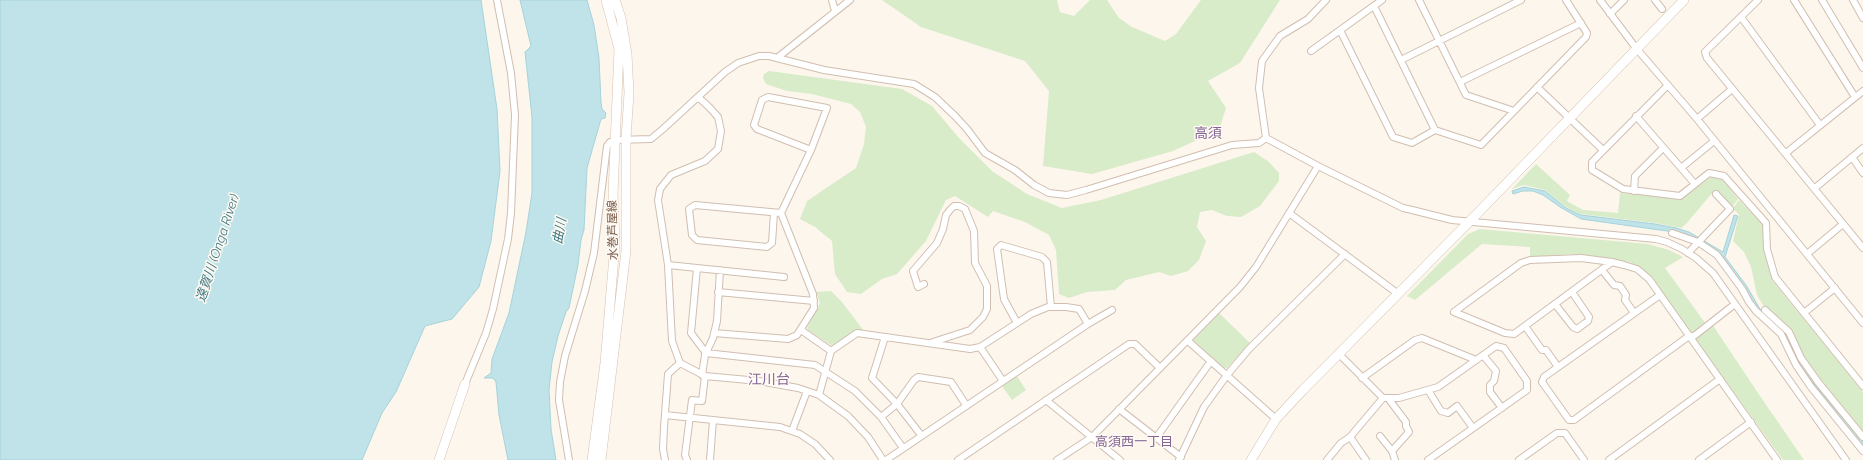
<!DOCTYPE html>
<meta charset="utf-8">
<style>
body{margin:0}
canvas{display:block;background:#fdf6ec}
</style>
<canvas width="1863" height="460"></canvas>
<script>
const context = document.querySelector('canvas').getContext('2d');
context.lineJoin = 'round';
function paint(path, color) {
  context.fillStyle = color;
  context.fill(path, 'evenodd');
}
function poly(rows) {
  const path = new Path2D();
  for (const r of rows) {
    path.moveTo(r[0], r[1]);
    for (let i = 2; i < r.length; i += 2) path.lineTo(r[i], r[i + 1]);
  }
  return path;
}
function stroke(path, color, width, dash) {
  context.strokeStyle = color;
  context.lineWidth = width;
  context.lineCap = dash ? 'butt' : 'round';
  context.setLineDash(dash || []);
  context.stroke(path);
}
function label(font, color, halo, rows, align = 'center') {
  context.font = font + ' Raleway,"Noto Sans JP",sans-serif';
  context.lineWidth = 3;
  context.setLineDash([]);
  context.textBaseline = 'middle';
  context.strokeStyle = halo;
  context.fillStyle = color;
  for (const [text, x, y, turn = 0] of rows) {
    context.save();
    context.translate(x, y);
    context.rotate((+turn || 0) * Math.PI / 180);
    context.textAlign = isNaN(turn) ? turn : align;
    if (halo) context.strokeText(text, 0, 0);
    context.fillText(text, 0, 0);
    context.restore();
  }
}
const green = poly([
 [882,0,1057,0,1060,12,1074,16,1090,0,1107,0,1119,18,1132,27,1165,41,1176,34,1201,0,1280,0,1240,63,1208,81,1226,108,1220,127,1212,136,1195,141,1173,151,1092,174,1043,166,1049,91,1025,61,921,27],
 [769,71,902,89,932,106,959,138,992,171,1027,194,1062,208,1101,200,1254,152,1268,161,1279,173,1279,181,1260,206,1241,217,1227,216,1212,210,1200,212,1197,227,1206,241,1199,260,1188,271,1171,276,1159,272,1126,280,1115,290,1087,292,1069,298,1059,294,1056,250,1049,235,1025,222,993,211,988,217,955,196,946,200,926,241,897,274,882,279,861,294,847,292,835,274,832,241,815,227,800,219,807,201,856,168,864,144,866,127,860,112,851,104,812,94,787,91,766,84,763,78,764,74],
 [1536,164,1570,195,1567,201,1583,210,1618,213,1620,193,1682,199,1711,177,1722,179,1738,199,1732,207,1713,192,1686,224,1681,228,1655,223,1581,214,1566,207,1545,190,1524,185,1512,189],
 [1739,200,1763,225,1764,250,1772,280,1863,392,1863,432,1805,360,1785,324,1763,305,1757,295,1751,267,1744,252,1733,241,1739,215,1733,208],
 [1480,229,1648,244,1669,250,1683,257,1665,268,1706,324,1691,334,1649,275,1630,262,1572,254,1530,257,1530,247,1482,244,1415,300,1407,296,1468,234],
 [831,291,842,302,864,331,856,330,832,346,808,330,807,328,820,303,816,292],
 [1219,313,1250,343,1227,368,1224,368,1194,342,1194,338],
 [1712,324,1758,393,1804,460,1783,460,1694,337],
 [1017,376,1026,390,1012,400,1002,386]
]);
const water = poly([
 [0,0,481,0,497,109,500,171,491,241,479,287,452,319,425,326,396,392,382,413,362,460,0,460,0,0],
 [520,0,587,0,594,25,599,58,601,102,602,109,606,113,605,118,601,119,587,168,584,230,581,240,578,265,569,308,566,312,558,336,552,362,549,390,551,429,556,460,508,460,499,415,496,382,493,378,484,378,491,373,492,359,509,313,526,232,532,193,532,117,525,52,531,46,520,0],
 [1524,187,1545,191,1566,208,1581,215,1655,224,1676,228,1689,232,1723,252,1734,215,1738,216,1725,257,1746,285,1760,309,1786,333,1799,359,1815,385,1863,442,1863,446,1812,384,1797,362,1788,342,1752,302,1722,257,1674,232,1581,219,1560,207,1543,195,1533,191,1523,191,1513,194,1512,191,1524,187]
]);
const street = poly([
 [832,0,835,11],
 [1419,0,1466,95,1514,111],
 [1600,0,1636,48,1697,119,1863,323],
 [1655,0,1662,9],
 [1758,0,1705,52,1707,58,1863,248],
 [1794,0,1855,97],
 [1822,0,1863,68],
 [1853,0,1863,18],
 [1374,6,1435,130],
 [1610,14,1624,0],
 [1741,17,1820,125],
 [1340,30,1393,137,1412,143,1435,130,1481,145,1586,37,1587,33,1566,0],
 [1311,51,1382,0],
 [777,58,850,0],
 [1401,60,1521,0],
 [1460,82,1581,23],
 [1668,85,1592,162,1592,170,1623,189,1680,196,1709,173,1724,176,1766,223,1767,249,1775,277,1863,386],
 [1537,87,1603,150],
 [698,97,709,107,718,117,721,131,718,149,705,161,671,175,660,189,658,200,668,265,672,341,680,363,705,376,759,381,798,388,819,395,848,416,868,437,883,460],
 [1636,116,1695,184],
 [1697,119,1732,89],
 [1266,138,1318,166,1403,208,1412,210,1452,220,1656,239,1667,242,1682,249,1696,258,1713,273,1846,460],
 [1266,138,1259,88,1262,61,1280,36,1308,19,1326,0],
 [1786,153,1863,91],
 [1852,157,1863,173],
 [1681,168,1714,141],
 [1815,188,1863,148],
 [1634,191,1635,176,1663,148],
 [774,213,772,243,767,247,697,240,692,235,689,209,695,205,781,213],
 [1289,213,1397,293],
 [1672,233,1698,242,1717,255,1742,289,1749,302,1756,311,1781,334,1796,365,1811,387,1863,451],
 [1688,253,1730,209,1716,194],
 [1807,254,1843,224],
 [1612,262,1514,334,1505,333,1454,312,1521,263,1530,260,1581,258,1612,262,1624,265,1637,269,1649,279,1777,460],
 [668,265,784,277],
 [697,268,691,333,706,353,815,365,855,391,881,417,903,448],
 [1602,270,1614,285,1620,286,1626,295,1625,300,1634,313],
 [924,284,918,287,913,271,937,243,943,229,946,215,950,210,954,206,959,206,965,209,974,231,975,263,987,286,987,309,983,317,970,330,933,342],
 [718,292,814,301],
 [1660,295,1544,377,1542,382,1569,420,1574,420,1689,336,1694,336,1735,304],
 [1555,304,1573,327,1577,329,1588,321,1589,317,1572,292],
 [1765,310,1789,332,1801,358,1818,382,1863,437],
 [1804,313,1835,288],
 [1017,323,1004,299,997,249,1001,245,1042,257,1047,262,1051,307],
 [1525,326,1542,350,1546,350,1558,367],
 [801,330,831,351],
 [714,333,788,339,797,335,814,308,813,294,781,213,811,150,827,108,768,97,762,100,754,125,757,129,811,150],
 [885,337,872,378,897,404,921,435],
 [1188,341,1276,419],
 [980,347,1003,381],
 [1338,353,1383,398,1399,398,1438,387,1496,346,1504,348,1527,381,1527,390,1428,460],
 [1483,355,1496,371,1494,381,1490,385,1490,392,1502,408],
 [702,375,705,355,713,338,717,321,720,270],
 [1362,378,1415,340,1422,338,1476,360],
 [465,384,486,333,493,309,508,239,511,213,515,115,511,73,497,0],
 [1428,390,1441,411,1448,413,1457,406,1473,428],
 [819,395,831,351,857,333,970,349,980,347,1031,314,1048,307,1066,307,1079,309,1088,324],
 [1388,398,1406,422,1406,426,1409,432,1392,451,1395,460],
 [1046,400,1120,460],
 [1119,409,1181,457],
 [665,415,780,427,800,434,815,444,830,460],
 [881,417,897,404,914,380,918,377,951,382,966,405],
 [792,431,807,391],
 [1380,436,1392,451],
 [1350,437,1366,460],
 [1156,438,1211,361],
 [569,460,559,400,560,382,565,356,585,291,594,253,607,146,610,142,616,140,651,139,663,129,725,72,738,63,759,56,769,56,824,70,914,84,935,97,955,116,967,129,985,153,1015,170,1034,185,1049,193,1067,195,1086,190,1232,145,1259,143,1266,138],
 [665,460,663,449,664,427,668,374,680,363],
 [687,460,685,455,692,400,702,401,705,376],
 [710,460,713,420],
 [886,460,1088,324,1112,310],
 [958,460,1129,344,1135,344,1160,368],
 [1057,460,1092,437,1240,287,1256,267,1318,166],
 [1179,460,1204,407,1227,375,1249,349,1345,254],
 [1327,460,1341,443,1350,437,1383,398],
 [1519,460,1557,433,1565,433,1584,460],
 [1609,460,1720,379],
 [1699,460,1751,422]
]);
const secondary = poly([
 [439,460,465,384],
 [592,460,605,363,615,244,613,194,619,49,606,0],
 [601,460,626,251,626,139,629,93,627,54,621,18,615,0],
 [1251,460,1276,419,1303,390,1470,221,1684,0]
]);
const streetNames = [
 ["水巻芦屋線",613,230,-91]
];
const waterNames = [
 ["曲川",560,231,-80],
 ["遠賀川 (Onga River)",218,248,-72]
];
const neighbourhoodNames = [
 ["高須西一丁目",1134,442]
];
const quarterNames = [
 ["高須",1208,134],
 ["江川台",769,380]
];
paint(green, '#d8ecc9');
paint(water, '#bfe3e8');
stroke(water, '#a5d3da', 1);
stroke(street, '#d1beb0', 8);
stroke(secondary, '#d6c0b0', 10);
stroke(street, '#fff', 6);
stroke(secondary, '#fff', 9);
label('12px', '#7a5c4d', '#fffaf3', streetNames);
label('italic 13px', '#437c86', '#fffaf3', waterNames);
label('13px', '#846695', '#fffaf3', neighbourhoodNames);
label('14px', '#846695', '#fffaf3', quarterNames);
</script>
